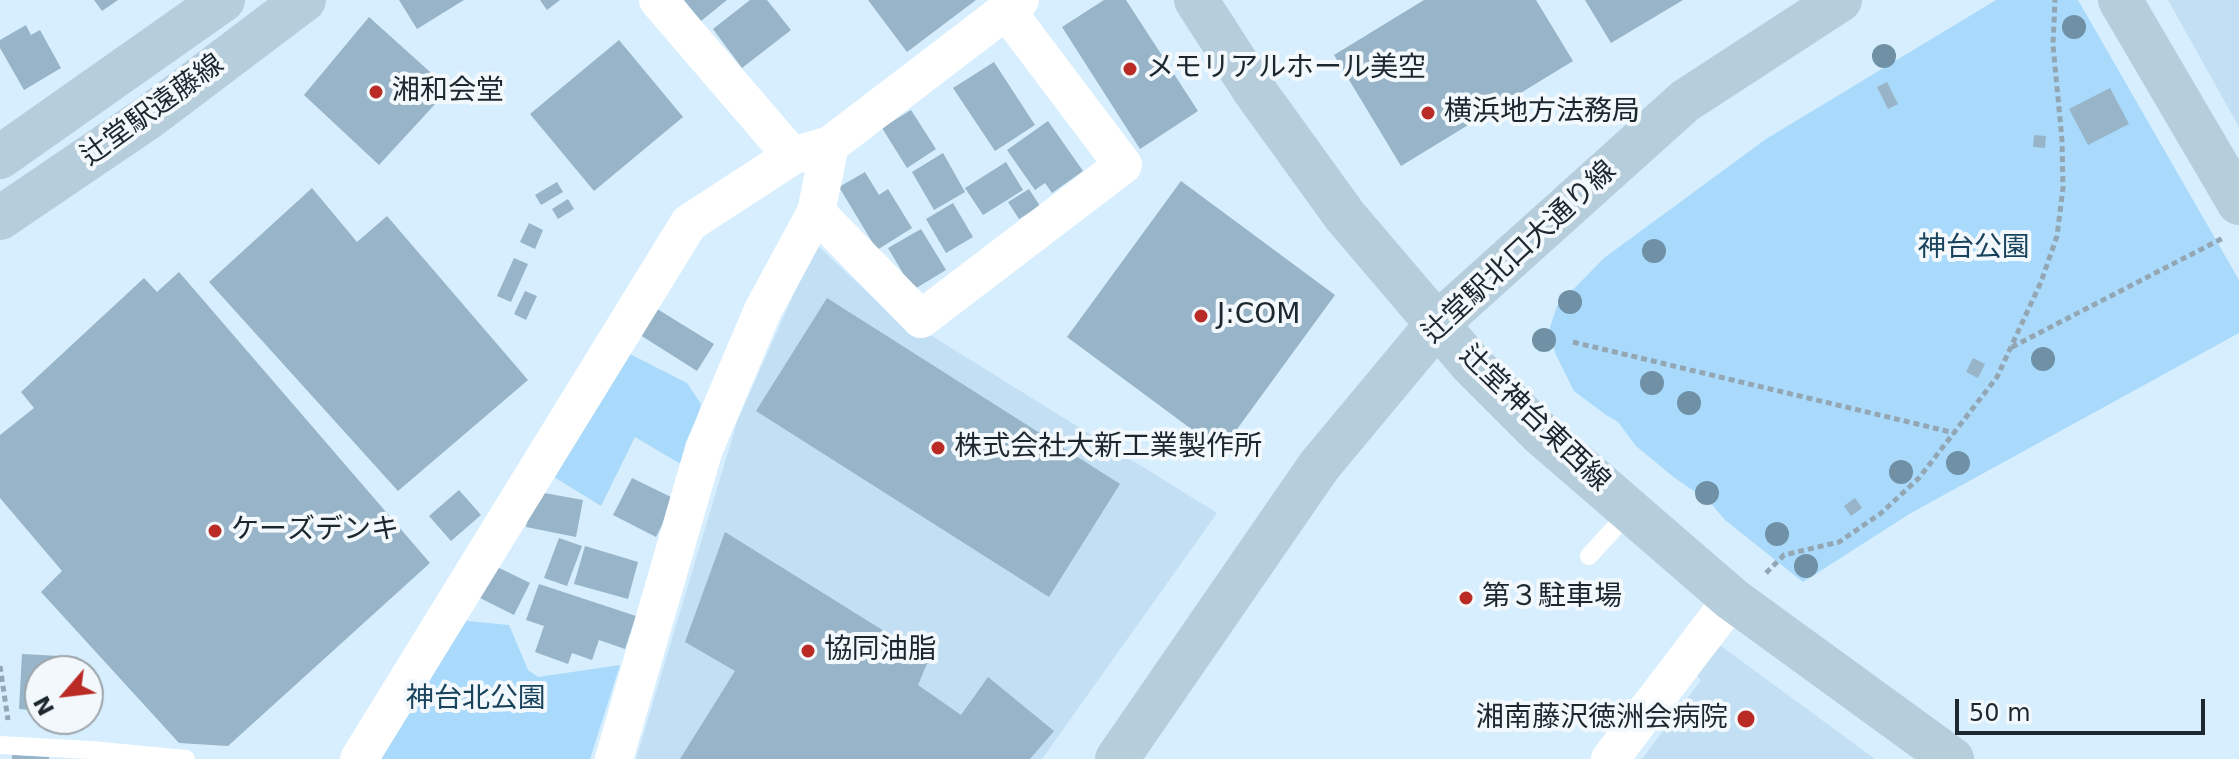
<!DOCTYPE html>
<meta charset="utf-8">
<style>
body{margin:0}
#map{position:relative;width:2239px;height:759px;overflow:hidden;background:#d6eefe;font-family:"DejaVu Sans",sans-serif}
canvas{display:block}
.north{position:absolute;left:24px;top:655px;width:80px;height:80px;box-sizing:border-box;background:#f2f8fc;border:2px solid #9ca4aa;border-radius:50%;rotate:242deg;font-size:22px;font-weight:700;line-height:32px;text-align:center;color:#1c272e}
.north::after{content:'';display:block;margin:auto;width:28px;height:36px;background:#ba2b25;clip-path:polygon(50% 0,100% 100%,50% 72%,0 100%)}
.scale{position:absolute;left:1955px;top:699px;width:250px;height:36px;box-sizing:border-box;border:4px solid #1c272e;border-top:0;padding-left:10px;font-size:24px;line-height:28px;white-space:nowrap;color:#1c272e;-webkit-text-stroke:6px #f2f8fc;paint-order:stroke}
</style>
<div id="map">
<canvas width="2239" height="759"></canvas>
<div class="north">N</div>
<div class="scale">50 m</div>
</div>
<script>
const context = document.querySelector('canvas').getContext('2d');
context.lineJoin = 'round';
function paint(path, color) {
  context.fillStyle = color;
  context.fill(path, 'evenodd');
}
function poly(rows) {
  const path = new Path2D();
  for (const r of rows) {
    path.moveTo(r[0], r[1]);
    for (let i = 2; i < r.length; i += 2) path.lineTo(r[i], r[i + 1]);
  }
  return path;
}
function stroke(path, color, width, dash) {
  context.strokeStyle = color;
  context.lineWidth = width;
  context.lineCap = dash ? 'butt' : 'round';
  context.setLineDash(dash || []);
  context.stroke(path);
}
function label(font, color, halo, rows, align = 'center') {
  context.font = font + ' "DejaVu Sans","Noto Sans JP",sans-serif';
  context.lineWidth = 8;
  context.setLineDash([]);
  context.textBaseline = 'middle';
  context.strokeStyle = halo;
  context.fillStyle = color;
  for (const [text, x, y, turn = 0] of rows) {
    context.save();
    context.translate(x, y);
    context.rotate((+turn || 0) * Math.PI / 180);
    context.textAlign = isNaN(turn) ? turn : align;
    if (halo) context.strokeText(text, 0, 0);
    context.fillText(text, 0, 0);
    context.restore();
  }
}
const built = poly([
 [2168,0,2239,0,2239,127],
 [816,244,917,339,927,333,1217,513,1042,759,636,759,737,422],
 [1717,643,1875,759,1642,759,1701,680,1694,673]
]);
const green = poly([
 [1996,0,2078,0,2239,280,2239,333,1911,513,1803,582,1725,520,1709,501,1676,479,1636,446,1618,422,1606,415,1574,391,1556,355,1549,330,1557,306,1604,258,1766,139],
 [626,352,687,383,701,404,684,466,635,437,601,506,554,477],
 [457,620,509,625,528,670,538,677,620,665,590,759,369,759]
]);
const building = poly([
 [94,0,118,0,102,11],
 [399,0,464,0,417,29],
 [540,0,560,0,547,10],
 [684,0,727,0,701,21],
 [750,0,767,0,791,30,742,68,713,29],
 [868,0,976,0,907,52],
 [1104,0,1126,0,1198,111,1140,149,1062,27],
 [1424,0,1536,0,1573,61,1401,166,1334,55],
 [1585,0,1683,0,1611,43],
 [369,17,449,89,379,165,304,95],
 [26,25,31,35,40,30,61,68,24,90,0,48,0,40],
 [619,40,683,117,594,191,530,114],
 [994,62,1035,125,995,151,953,88],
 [1887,82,1898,104,1888,109,1877,87],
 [2110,88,2129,124,2088,145,2069,109],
 [911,110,936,149,907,168,882,128],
 [1048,121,1083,171,1052,193,1045,183,1035,190,1007,150],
 [2034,135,2046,136,2045,148,2033,147],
 [943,153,965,192,934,210,912,172],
 [1006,162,1023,190,983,215,965,188],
 [865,172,879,195,888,189,912,228,877,250,839,187],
 [1181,181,1335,295,1221,451,1067,337],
 [557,182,563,192,541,205,535,195],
 [312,188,357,242,387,216,528,380,398,491,209,282],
 [1029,189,1040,206,1019,219,1008,202],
 [568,199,574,209,558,219,552,209],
 [953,203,973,237,946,253,926,219],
 [529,223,543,230,535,249,520,242],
 [921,229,946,270,913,290,888,248],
 [514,258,528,264,511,302,497,296],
 [179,272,430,563,228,746,179,743,41,592,62,571,0,498,0,435,34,408,21,392,144,278,157,292],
 [525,291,537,296,526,320,514,314],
 [827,298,1120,484,1049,597,756,411],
 [654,307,714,344,697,371,637,333],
 [1973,358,1985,364,1978,378,1966,372],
 [632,478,675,499,656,537,613,515],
 [459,490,481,515,451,541,429,516],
 [533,491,583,500,576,537,526,527],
 [1855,498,1862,508,1851,516,1844,506],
 [725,532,929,659,918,685,961,715,988,677,1054,731,1030,759,680,759,735,671,685,642],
 [559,538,582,546,567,586,544,578],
 [585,546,638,562,628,599,574,584],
 [489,563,530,583,514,615,474,595],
 [539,584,636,616,625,649,599,640,592,660,572,653,568,664,535,652,544,626,526,620],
 [22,654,78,657,77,671,40,671,40,711,19,709],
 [12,755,49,757,49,759,12,759]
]);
const path = poly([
 [1573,342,1955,433],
 [2012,347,2223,238],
 [1766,573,1784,555,1839,542,1880,514,1919,478,1997,377,2041,282,2057,236,2063,188,2062,140,2053,45,2055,0],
 [0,666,8,720]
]);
const lane = poly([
 [1589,556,1630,511],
 [0,745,91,750,186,759]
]);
const street = poly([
 [658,0,792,156],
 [816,212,921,319,1123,165,1006,10],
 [359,759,689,223,792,156,830,145],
 [614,759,704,449,763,310,816,212,830,145,1020,0],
 [1610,759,1732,599]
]);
const secondary = poly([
 [1196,0,1254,90,1345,216,1472,365,1539,432,1732,599,1952,759],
 [2120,0,2239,203],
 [0,157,223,0],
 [0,218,149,117,304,0],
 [1117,759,1319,466,1438,323,1685,101,1840,0]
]);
const trees = [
 [2074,27],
 [1884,56],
 [1654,251],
 [1570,302],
 [1544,340],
 [2043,359],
 [1652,383],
 [1689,403],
 [1958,463],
 [1901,472],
 [1707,493],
 [1777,534],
 [1806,566]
];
const markers = [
 [1130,69,8,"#ba2b25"],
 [376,92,8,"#ba2b25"],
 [1428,113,8,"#ba2b25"],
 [1201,316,8,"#ba2b25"],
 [938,448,8,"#ba2b25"],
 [215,531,8,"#ba2b25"],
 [1466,598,8,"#ba2b25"],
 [808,651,8,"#ba2b25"],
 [1746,719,10,"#ba2b25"]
];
const poiNames = [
 ["メモリアルホール美空",1146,69],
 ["湘和会堂",392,92],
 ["横浜地方法務局",1444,113],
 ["J:COM",1217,316],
 ["株式会社大新工業製作所",954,448],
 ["ケーズデンキ",231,531],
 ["第３駐車場",1482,598],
 ["協同油脂",824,651],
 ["湘南藤沢徳洲会病院",1728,719,"right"]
];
const streetNames = [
 ["辻堂駅遠藤線",153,111,-36],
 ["辻堂駅北口大通り線",1520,253,-43],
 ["辻堂神台東西線",1534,419,44]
];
const parkNames = [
 ["神台公園",1974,249],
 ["神台北公園",476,700]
];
paint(built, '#c3dff4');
paint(green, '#aadafb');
paint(building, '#97b4c8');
stroke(path, '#93a6b3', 5, [6, 4]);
stroke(lane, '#fff', 18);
stroke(street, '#fff', 38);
stroke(secondary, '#b6cddc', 44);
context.fillStyle = '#6f90a5';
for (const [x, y] of trees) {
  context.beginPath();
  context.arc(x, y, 12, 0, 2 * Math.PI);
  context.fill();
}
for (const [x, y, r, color] of markers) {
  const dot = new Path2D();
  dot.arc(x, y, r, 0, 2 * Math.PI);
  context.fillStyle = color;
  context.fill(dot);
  stroke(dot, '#f2f8fc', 3);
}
label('28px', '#1c272e', '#f2f8fc', poiNames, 'left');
label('28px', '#1c272e', '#f2f8fc', streetNames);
label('28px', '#1a445d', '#f2f8fc', parkNames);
</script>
